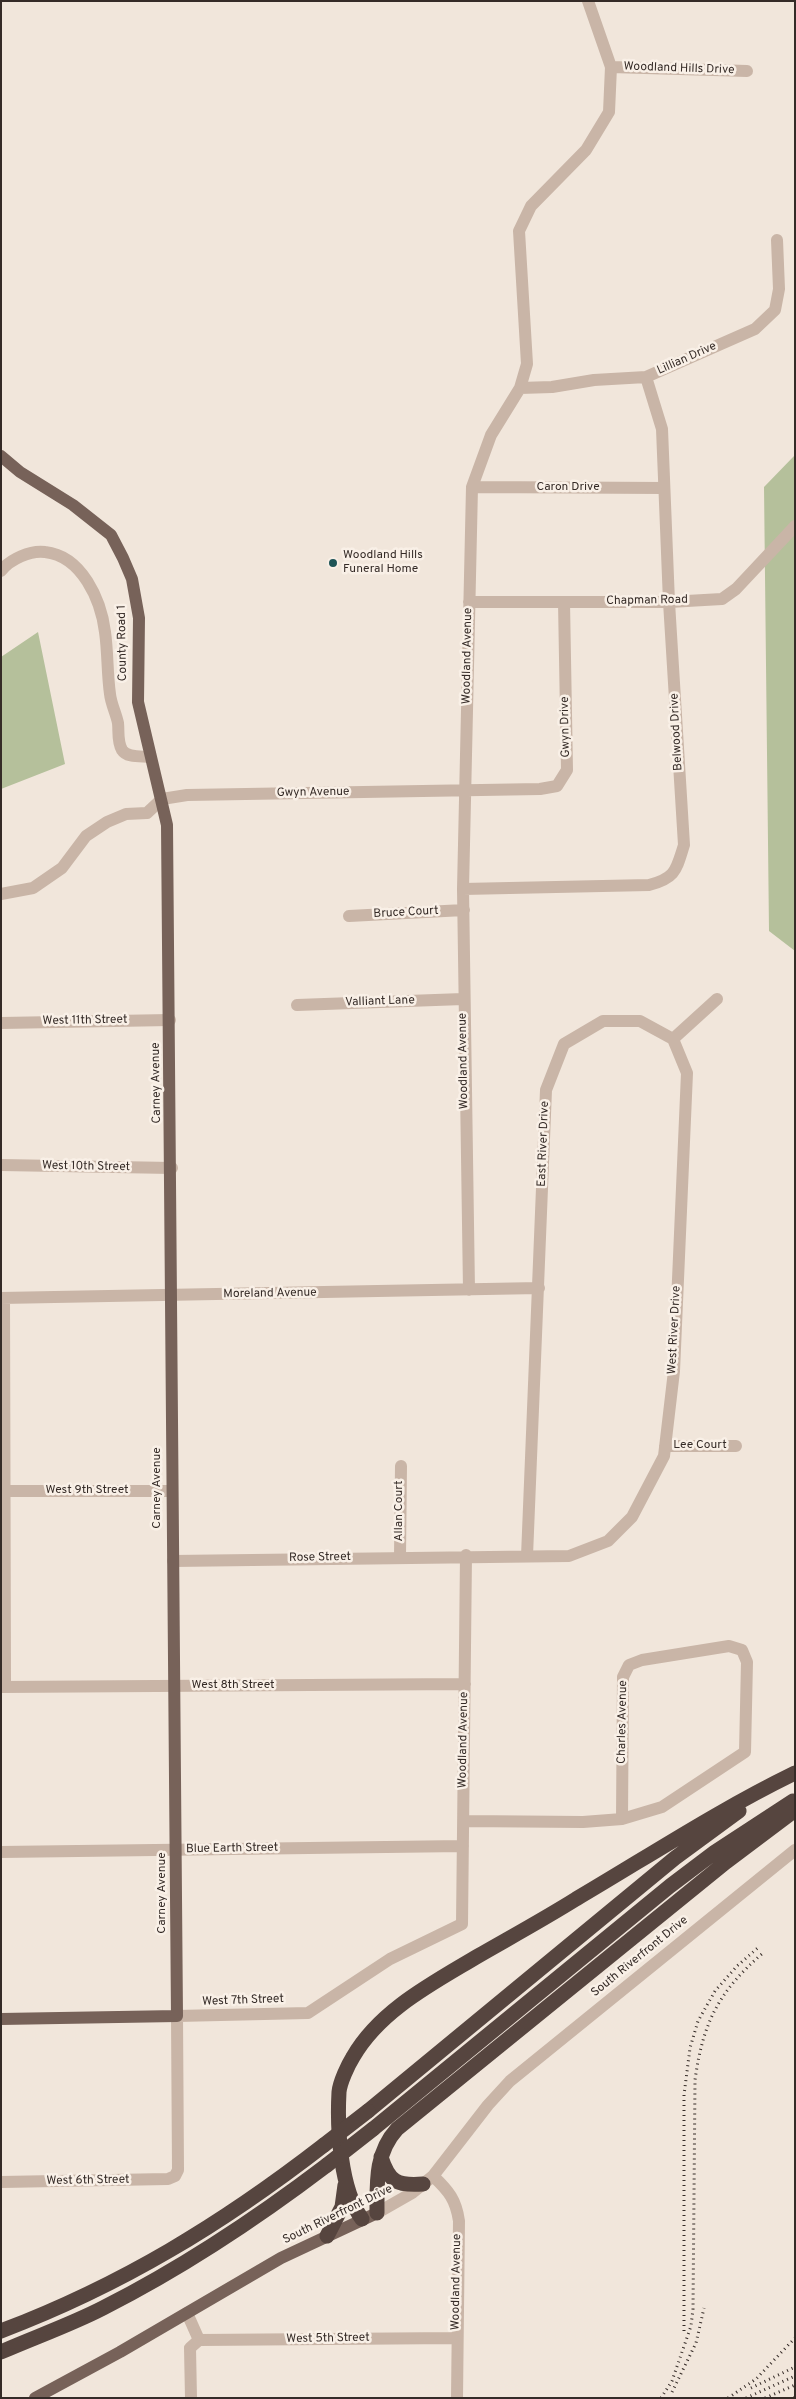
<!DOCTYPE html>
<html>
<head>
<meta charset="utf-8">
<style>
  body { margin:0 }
  #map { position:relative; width:796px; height:2399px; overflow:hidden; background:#f1e6db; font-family:Overpass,sans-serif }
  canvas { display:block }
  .frame { position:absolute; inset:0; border:2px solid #352b27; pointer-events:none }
</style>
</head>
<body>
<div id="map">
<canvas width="796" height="2399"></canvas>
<div class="frame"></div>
</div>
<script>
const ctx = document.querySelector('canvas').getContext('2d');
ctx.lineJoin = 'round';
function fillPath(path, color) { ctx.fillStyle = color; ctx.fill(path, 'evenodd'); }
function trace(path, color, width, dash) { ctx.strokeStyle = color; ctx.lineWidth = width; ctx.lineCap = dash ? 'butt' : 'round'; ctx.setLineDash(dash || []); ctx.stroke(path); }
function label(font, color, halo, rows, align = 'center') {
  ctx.font = font + ' Overpass,sans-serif'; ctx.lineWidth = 5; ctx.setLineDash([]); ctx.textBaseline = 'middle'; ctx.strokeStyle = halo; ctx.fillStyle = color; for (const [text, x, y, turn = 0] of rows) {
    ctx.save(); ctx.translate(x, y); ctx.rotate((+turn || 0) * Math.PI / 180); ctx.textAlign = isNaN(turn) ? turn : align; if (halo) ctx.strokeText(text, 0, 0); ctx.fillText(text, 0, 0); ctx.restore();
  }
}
const green = new Path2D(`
  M795,455v496l-26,-20 -5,-444z
  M38,632l27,132 -64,25v-132z`);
const minor = new Path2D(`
  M611,67l136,4
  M520,388l32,-1 42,-7 52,-3 109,-48 20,-19 4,-21 -2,-49
  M472,487l192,1
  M1,571c9,-12 30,-21 44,-19 37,4 56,48 60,80 3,21 2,41 5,62 1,10 6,19 8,29 1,9 -1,18 4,27 5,8 19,6 28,7
  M469,602h200l53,-3 14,-10 59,-63
  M463,889l186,-4c27,-7 27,-15 35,-40l-15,-243 -7,-173 -16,-52
  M1,894l32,-6 29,-20 24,-32 21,-14 19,-8 21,-1 15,-14 25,-4 353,-6 17,-3 10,-16 -3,-168
  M349,916l115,-6
  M297,1005l166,-6
  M1,1023l169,-3
  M673,1039l44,-40
  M1,1165l171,3
  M469,1290l-6,-401 9,-402 19,-52 29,-47 7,-24 -8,-133 12,-25 55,-56 23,-38 2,-45 -23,-66
  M1,1298l538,-10
  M4,1298l1,389
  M665,1446h71
  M1,1491h171
  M400,1556l1,-90
  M173,1561l396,-5 39,-15 24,-24 32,-61 10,-85 13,-298 -14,-34 -33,-18h-37l-39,23 -18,46 -19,466
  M1,1687l464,-3
  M464,1821l119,1 39,-3 40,-12 83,-55 2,-90 -5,-12 -13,-4 -87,14 -13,5 -6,12 -1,142
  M1,1852l462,-6
  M433,2176c16,15 23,24 26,45l-2,177
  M1,2182l167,-3 7,-3 3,-6 -1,-154 131,-3 82,-54 72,-35 4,-369
  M377,2213l35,-20 21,-17 55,-71 22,-24 285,-231
  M187,2313l12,27 -9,8 1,50
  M199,2340l257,-2`);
const major = new Path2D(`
  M1,456l19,16 53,33 38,30 12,23 9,21 7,39 -1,84 29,123 10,1191 -176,3
  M35,2398l85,-46 161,-94 96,-45`);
const highway = new Path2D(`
  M368,2111l307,-253 64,-47
  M373,2129l297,-243 45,-34 78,-51
  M381,2157c8,25 16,29 42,27
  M377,2213c0,-30 -2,-60 20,-84l329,-267 69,-52
  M362,2219c-22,-30 -25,-90 -23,-127 1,-10 9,-27 14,-35 27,-47 80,-74 125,-101 33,-19 66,-37 98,-57 73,-43 143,-89 219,-126
  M327,2236l15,-29 3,-22
  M1,2331c121,-46 221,-107 323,-186
  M1,2352c34,-15 69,-27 102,-44 79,-40 153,-89 224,-143`);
const rail = new Path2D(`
  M684,2331v-236l6,-47 8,-27 17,-30 22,-25 23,-20
  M751,2388l44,-21
  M672,2392l24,-49 8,-35
  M661,2398l11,-17 19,-55 2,-17 2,-229c8,-58 24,-89 68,-127
  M728,2398l28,-19 39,-41
  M746,2398l49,-22
  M765,2398l30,-13
  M794,2398l1,-1`);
const highwayBridge = new Path2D(`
  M324,2145l44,-34
  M327,2165l46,-36`);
const markers = [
  [333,563,5,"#1e5456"]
];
const streetNames = [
  ["Woodland Hills Drive",679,69,2],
  ["Lillian Drive",687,359,-24],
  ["Caron Drive",568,488],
  ["Chapman Road",647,601,-1],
  ["County Road 1",123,643,-91],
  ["Woodland Avenue",468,656,-89],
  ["Gwyn Drive",566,727,-91],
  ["Belwood Drive",677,732,-93],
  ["Gwyn Avenue",313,793,-1],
  ["Bruce Court",406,913,-3],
  ["Valliant Lane",380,1002,-2],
  ["West 11th Street",85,1021,-1],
  ["Woodland Avenue",464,1061,-91],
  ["Carney Avenue",157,1083,-91],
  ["East River Drive",544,1144,-88],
  ["West 10th Street",86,1167,1],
  ["Moreland Avenue",270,1294,-1],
  ["West River Drive",675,1330,-87],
  ["Lee Court",700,1446],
  ["Carney Avenue",158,1488,-90],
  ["West 9th Street",87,1491],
  ["Allan Court",400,1511,-90],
  ["Rose Street",320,1558,-1],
  ["West 8th Street",233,1686],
  ["Charles Avenue",623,1722,-89],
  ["Woodland Avenue",464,1740,-89],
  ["Blue Earth Street",232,1849,-1],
  ["Carney Avenue",163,1893,-90],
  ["South Riverfront Drive",640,1957,-39],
  ["West 7th Street",243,2001,-2],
  ["West 6th Street",88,2181,-1],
  ["South Riverfront Drive",338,2215,-26],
  ["Woodland Avenue",457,2282,-89],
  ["West 5th Street",328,2339,-1]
];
const poiNames = [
  ["Woodland Hills",343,556],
  ["Funeral Home",343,570]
];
fillPath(green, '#b5c09b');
trace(minor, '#c9b5a7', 12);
trace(major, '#776259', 12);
trace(highway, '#56453f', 15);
trace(rail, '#352b27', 3, [1, 4]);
trace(highwayBridge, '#56453f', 15);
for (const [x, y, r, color] of markers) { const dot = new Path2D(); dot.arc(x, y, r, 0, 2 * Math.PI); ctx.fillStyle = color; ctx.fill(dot); trace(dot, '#f9f0e7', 2); }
label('12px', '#352b27', '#f9f0e7', streetNames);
label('12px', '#352b27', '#f9f0e7', poiNames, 'left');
</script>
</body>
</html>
